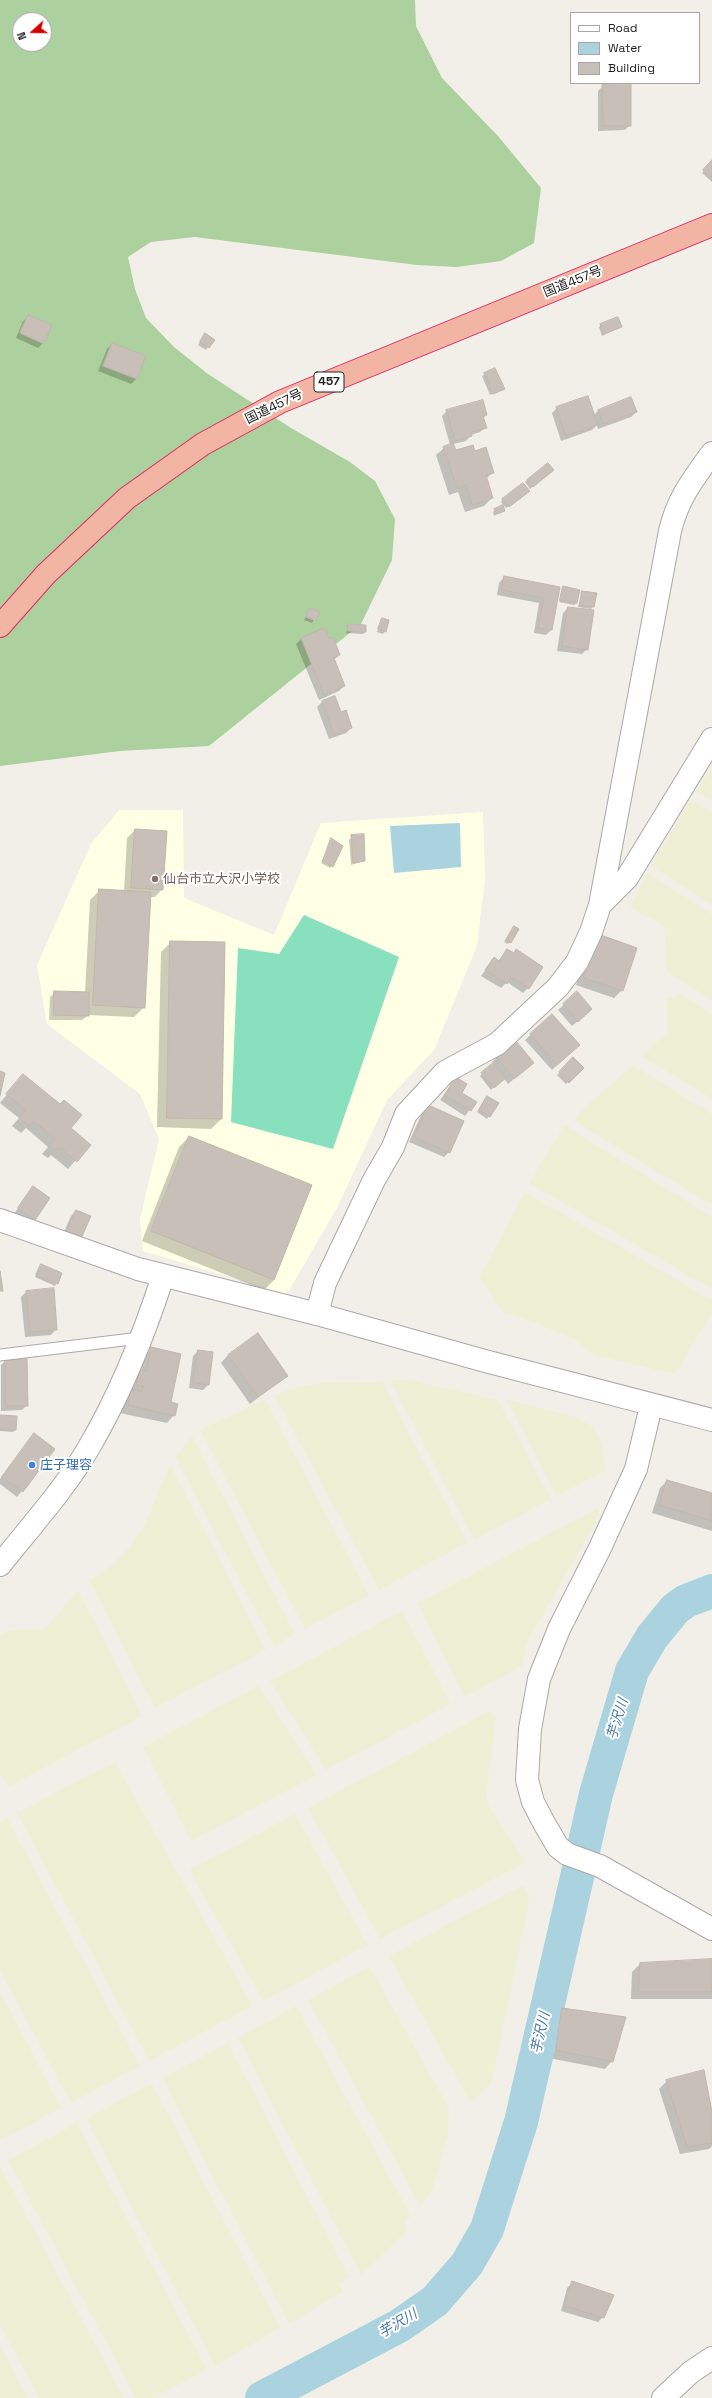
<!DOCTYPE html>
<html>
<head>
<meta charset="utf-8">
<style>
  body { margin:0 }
  #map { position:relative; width:712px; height:2398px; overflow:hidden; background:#f2efe9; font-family:"Space Grotesk",sans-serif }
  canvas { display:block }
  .legend { position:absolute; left:570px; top:12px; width:130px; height:72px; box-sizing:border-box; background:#fff; border:1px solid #a7a7a7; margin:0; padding:5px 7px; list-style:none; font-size:12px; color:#222 }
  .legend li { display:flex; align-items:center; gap:8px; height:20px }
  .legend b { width:20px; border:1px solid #a7a7a7 }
  .north { position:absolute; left:12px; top:12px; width:40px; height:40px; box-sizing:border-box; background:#fff; border:1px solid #a7a7a7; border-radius:50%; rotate:249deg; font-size:11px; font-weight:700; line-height:16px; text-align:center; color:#222 }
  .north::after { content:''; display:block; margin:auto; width:14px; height:18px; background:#d40000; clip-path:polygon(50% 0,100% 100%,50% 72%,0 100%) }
</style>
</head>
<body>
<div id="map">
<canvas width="712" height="2398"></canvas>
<ul class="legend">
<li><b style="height:5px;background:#fff"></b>Road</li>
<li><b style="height:11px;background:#aad3df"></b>Water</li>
<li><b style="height:11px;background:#c7bfb8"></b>Building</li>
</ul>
<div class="north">N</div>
</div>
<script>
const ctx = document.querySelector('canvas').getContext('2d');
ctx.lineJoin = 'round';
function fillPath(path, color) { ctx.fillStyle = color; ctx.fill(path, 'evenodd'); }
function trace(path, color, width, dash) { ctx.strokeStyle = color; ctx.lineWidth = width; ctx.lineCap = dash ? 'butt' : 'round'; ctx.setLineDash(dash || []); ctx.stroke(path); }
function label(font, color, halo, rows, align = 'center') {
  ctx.font = font + ' "Space Grotesk","Noto Sans JP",sans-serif'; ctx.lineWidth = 4; ctx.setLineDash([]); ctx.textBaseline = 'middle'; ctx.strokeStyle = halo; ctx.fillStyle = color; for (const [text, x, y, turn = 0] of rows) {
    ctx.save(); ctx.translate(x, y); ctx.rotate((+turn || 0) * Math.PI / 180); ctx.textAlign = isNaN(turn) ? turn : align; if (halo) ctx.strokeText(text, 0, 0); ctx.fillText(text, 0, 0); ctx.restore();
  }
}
const education = new Path2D(`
  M119,810h64l1,88 90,37 47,-112 162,-11 2,67 -8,67 -43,104 -47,50 -50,108 -50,86 -144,-43 -3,-32 19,-80 -19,-45 -93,-70 -10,-59 54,-121z`);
const farmland = new Path2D(`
  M712,766v34l-15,-9z
  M691,800l21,13v92l-61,-39z
  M647,873l65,41v86l-45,-28 -2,-46 -35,-18z
  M680,994l32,20v85l-70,-43 25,-23v-34z
  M633,1065l79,49v91l-138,-84 8,-11z
  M564,1125l148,92v72l-183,-106z
  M525,1192l187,108v13l-37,61 -81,-19 -20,-16 -38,-16 -32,-10 -25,-35z
  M390,1380h20l88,20 53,99 -77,41z
  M382,1382l85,161 -88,47 -105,-195 24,-8 27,-4z
  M265,1399l104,196 -64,34 -105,-199z
  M506,1399l70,18 17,10 9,18 4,25 -49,26z
  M192,1436l103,198 -21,12 -99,-189z
  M170,1464l96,186 -111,58 -66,-128 22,-14 17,-17 18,-27z
  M597,1509l3,6 -73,128 -5,23 -57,31 -48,-94z
  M78,1590l64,126 -134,71 -8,-14v-138l8,-4 16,-2h21z
  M402,1611l49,93 -125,66 -56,-89z
  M259,1686l58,89 -126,66 -48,-94z
  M490,1711l6,6 -10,81 5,11 35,53 -146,77 -72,-131z
  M115,1762l138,244 -104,55 -132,-248z
  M295,1814l73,131 -105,56 -74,-131z
  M7,1818l133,248 -69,37 -71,-132v-149z
  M523,1885l7,14 -39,186 -21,17 -81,-146z
  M370,1967l79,141 -1,28 -17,58 -11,12 -112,-206z
  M0,1991l61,117 -61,32z
  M296,2006l115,210 -6,5 3,9 -47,45 -123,-237z
  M228,2043l121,234 -10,7 4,8 -54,32 -127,-246z
  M152,2083l128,245 -65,38 -129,-247z
  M77,2123l130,247 -54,28h-17l-128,-238z
  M0,2166l124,232h-85l-39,-73z
  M0,2346l28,52h-28z`);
const forest = new Path2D(`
  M0,0h415l1,26 26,52 56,58 43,52 -7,55 -33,18 -44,6 -40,-2 -222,-28 -44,5 -23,15 7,32 11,29 28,29 34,27 83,54 59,34 25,19 20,38 -3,41 -31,64 -152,122 -89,5 -120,15zM20,20h24v24h-24z`);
const pitch = new Path2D(`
  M304,915l95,42 -66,192 -102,-27 7,-174 41,6z`);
const water = new Path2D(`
  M460,823l1,44 -67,6 -4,-47z`);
const shadow = new Path2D(`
  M603,86l27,39 -5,5 -27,1v-40z
  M712,161v21l-10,-9z
  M29,316l14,27 -5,5 -22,-10 7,-17z
  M601,325l20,2 -19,9 -3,-9z
  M203,337l5,10 -2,3 -8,-5z
  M112,344l33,13 -9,22 -5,5 -33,-13 9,-22z
  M495,369l8,19 -13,7 -8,-19z
  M557,408l36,8 5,-5 38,1 -5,5 -33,12 -1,-4 -5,5 -31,11 -9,-28z
  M447,411l39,4 -3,3 3,9 -6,5 -9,3 -5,6 -13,3 2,8h20l18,20 -7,7 6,19 -8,8 -19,6 -7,-20 -9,3 -13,-40 8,-7 6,-3 -8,-29z
  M551,472l-21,17 -5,-7 2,-2z
  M526,494l-20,14 -5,-6 2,-3z
  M495,510h9l-10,6 -1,-4z
  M504,577l54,10 -7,43 -5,5 -12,-2 5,-30 -42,-8 2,-12z
  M563,587l14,16 -3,2 -15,-3z
  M582,592l11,15 -2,2 -13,-2z
  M568,608l19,41 -5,5 -25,-3 6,-38z
  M310,609l8,3 -6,11 -8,-3z
  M382,619l3,12 -2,3 -6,-2z
  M349,625l16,7 -2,2 -17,-1z
  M324,629l4,11 11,15 -5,5 10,26 -5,5 -20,9 -23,-56 5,-5z
  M335,697l6,16 10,15 -5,5 -17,6 -12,-32 5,-5z
  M135,830l27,59 -7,8h-5l-6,110 -10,10 -46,-2 -6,5h-33l1,-23 5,-5 30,1 5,-93 10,-10 24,2 3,-54z
  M364,835v26l-13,4 -2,-26z
  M331,840l1,26 -2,2 -9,-5z
  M514,927l-4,15 -2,2 -4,-2z
  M171,942l50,177 -10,10 -54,-2 4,-175z
  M591,943l31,47 -8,8 -38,-13z
  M507,950l6,4 3,-3 12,37 -5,5 -16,-11 -6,6 -20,-12 13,-17 4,2z
  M577,993l9,21 -14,12 -14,-16z
  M552,1015l22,35 -22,20 -27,-30z
  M497,1057l36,6 -25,21 -4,-6 -13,12 -11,-14 13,-12 -1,-2z
  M573,1059l9,9 -16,16 -9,-9z
  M23,1075l46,53 20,17 -21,24 -17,-14 -3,3 -6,-4 6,-7 -22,-19 -5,5 -9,-7 7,-8 -19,-15z
  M456,1078l5,15 14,9 -10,14 -25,-16z
  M485,1099l4,17 -2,3 -10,-7z
  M428,1106l21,46 -5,5 -35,-15 14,-31z
  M189,1137l85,143 -10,10 -122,-49 37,-94z
  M28,1193l6,26 -5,5 -15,-10z
  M76,1211l13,6 -28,22 10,-23z
  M41,1265l20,8 -6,13 -20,-9z
  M26,1292l30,37 -5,6 -26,2 -4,-40z
  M151,1349l23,66 -7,8 -47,-10 12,-35 9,-7 3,-15z
  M198,1351l10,34 -5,5 -14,-2 4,-32z
  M228,1355l59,20 -37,29 -29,-41z
  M6,1360l21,45 -5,5 -21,1v-46z
  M0,1416l15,14 -2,2 -13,-1z
  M34,1435l20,14 -37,48 -17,-13v-5z
  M667,1481l45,13v37l-60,-18 8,-25z
  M712,1960v39h-81l1,-27 8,-8z
  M562,2009l50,52 -7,8 -56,-11 5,-41z
  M667,2081l45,36v29l-3,3 -29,5 -21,-65z
  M572,2283l31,34 -5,5 -37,-11 6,-23z`);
const river = new Path2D(`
  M262,2398l137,-72 36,-25 32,-37 20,-35 34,-107 75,-328 36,-123 20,-34 23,-28 11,-8 26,-10`);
const building = new Path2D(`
  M631,84v42h-28l-1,-41z
  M712,160v18l-9,-8z
  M28,315l24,10 -8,19 -24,-11z
  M618,317l4,10 -18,7 -4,-10z
  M205,333l10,7 -6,8 -9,-6z
  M112,343l34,13 -9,23 -34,-13z
  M495,368l10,21 -12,5 -9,-21z
  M588,396l10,29 -32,11 -10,-29z
  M631,397l6,15 -34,12 -5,-14z
  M483,400l4,15 -4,1 4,12 -16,4 1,4 -17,5 -9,-31z
  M453,443l3,7 17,-5 2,6 11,-4 8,26 -8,2 7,23 -21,7 -6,-20 -9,3 -14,-41z
  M548,463l6,7 -21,17 -6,-7z
  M523,483l7,8 -21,16 -7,-8z
  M503,505l2,6 -8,3 -3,-5z
  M504,576l56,11 -8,43 -14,-2 6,-30 -42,-8z
  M563,586l17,4 -3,13 -17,-3z
  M582,591l15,2 -3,14 -14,-2z
  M568,607l26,3 -6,40 -26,-4z
  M310,608l10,4 -4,9 -10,-4z
  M382,618l7,2 -3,12 -8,-3z
  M348,624l18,1v7l-18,-1z
  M325,628l4,11 4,-2 7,18 -6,3 11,28 -21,9 -23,-57z
  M335,696l6,16 5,-2 6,18 -18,7 -12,-34z
  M135,829l32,2 -4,59 -32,-2z
  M364,834l1,27 -12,2 -2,-28z
  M331,838l12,8 -10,21 -10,-6z
  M99,889l52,3 -6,116 -52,-3z
  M514,926l5,3 -8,14 -5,-3z
  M598,934l39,14 -14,43 -39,-13z
  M170,941l55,1 -3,177 -55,-1z
  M507,949l7,4 2,-4 27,18 -14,22 -18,-12 -4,7 -22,-14 9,-13 5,4z
  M54,991l35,1v24l-35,-1z
  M577,991l15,18 -14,13 -15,-18z
  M552,1014l28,31 -23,20 -27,-31z
  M516,1041l18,22 -20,16 -18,-22z
  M573,1057l11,11 -15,15 -10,-11z
  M493,1063l13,15 -12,10 -13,-15z
  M0,1071l5,2 -5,23z
  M23,1074l37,30 4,-4 18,15 -11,13 20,17 -14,17 -18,-15 -3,4 -7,-5 6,-7 -21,-18 -5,5 -10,-8 7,-8 -20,-16z
  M456,1077l11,7 -5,9 15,9 -6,9 -26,-16z
  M487,1096l12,7 -9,14 -11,-7z
  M428,1105l36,16 -14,32 -36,-16z
  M189,1136l123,49 -38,95 -123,-49z
  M33,1186l17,12 -15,22 -17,-12z
  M76,1210l15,6 -11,25 -15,-7z
  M41,1264l21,9 -4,11 -22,-9z
  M0,1271l3,20h-3z
  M54,1288l3,42 -27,2 -4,-41z
  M258,1333l30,43 -30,21 -30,-42z
  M151,1347l30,7 -10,48 7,2 -3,12 -47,-11 3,-16 11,3 1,-6 -7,-1 4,-15 6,1z
  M198,1350l15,2 -4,33 -16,-2z
  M5,1359h22l1,47h-22z
  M0,1415l17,1 -1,14 -16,-1z
  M34,1433l21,16 -32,43 -21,-15z
  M667,1480l45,13v28l-53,-16z
  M712,1959v33h-74l2,-29z
  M562,2008l64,9 -13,45 -57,-12z
  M704,2070l8,42v31l-25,4 -21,-67z
  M572,2281l42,14 -10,23 -39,-12z`);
const service = new Path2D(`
  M0,1355l140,-17`);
const minor = new Path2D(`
  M600,905l27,-27 85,-139
  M317,1314l8,-31 49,-103 19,-33 13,-33 39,-42 52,-28 61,-57 19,-25 14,-30 9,-27 70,-374c8,-33 22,-50 42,-78
  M651,1406l-15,63 -36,79 -41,81 -20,50 -9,50 -3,51 6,22 11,21 14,24 9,7 33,12 112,63
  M663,2398l28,-26 21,-14`);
const tertiary = new Path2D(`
  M0,1220l138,49 179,45 168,47 227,59
  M0,1565c30,-38 64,-75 88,-116 32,-54 56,-114 75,-173`);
const trunk = new Path2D(`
  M0,626l46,-52 81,-76 76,-54 77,-42 432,-177`);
const markers = [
  [155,879,4,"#8d6e63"],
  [32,1465,4,"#3f7fe0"]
];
const shields = [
  [329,382,30]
];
const shieldNames = [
  ["457",329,382]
];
const streetNames = [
  ["国道457号",573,282,-22],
  ["国道457号",274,407,-26]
];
const educationNames = [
  ["仙台市立大沢小学校",163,879]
];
const shopNames = [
  ["庄子理容",40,1465]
];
const waterNames = [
  ["芋沢川",618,1719,-73],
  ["芋沢川",541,2033,-77],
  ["芋沢川",398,2324,-31]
];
fillPath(education, '#ffffe5');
fillPath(farmland, '#eef0d5');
fillPath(forest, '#add19e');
fillPath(pitch, '#88e0be');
fillPath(water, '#aad3df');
fillPath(shadow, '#0003');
trace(river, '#aad3df', 34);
fillPath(building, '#c7bfb8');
trace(building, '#c4b6ab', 1);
trace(service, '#a9a9a9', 13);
trace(minor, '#a9a9a9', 24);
trace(tertiary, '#a9a9a9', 24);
trace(trunk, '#dc2a67', 24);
trace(service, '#fff', 11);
trace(minor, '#fff', 22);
trace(tertiary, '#fff', 22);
trace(trunk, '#f2b4a3', 22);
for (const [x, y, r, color] of markers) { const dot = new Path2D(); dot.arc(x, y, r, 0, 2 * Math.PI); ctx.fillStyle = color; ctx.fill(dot); trace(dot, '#fff', 1.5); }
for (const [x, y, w] of shields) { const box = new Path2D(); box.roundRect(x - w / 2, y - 10, w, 20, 3); ctx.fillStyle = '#fff'; ctx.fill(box); trace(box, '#222', 1); }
label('bold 12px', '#222', null, shieldNames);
label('13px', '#222', '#fff', streetNames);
label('13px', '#785e54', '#fff', educationNames, 'left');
label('13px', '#366cbe', '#fff', shopNames, 'left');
label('italic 14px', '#4a7aab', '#fff', waterNames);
</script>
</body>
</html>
